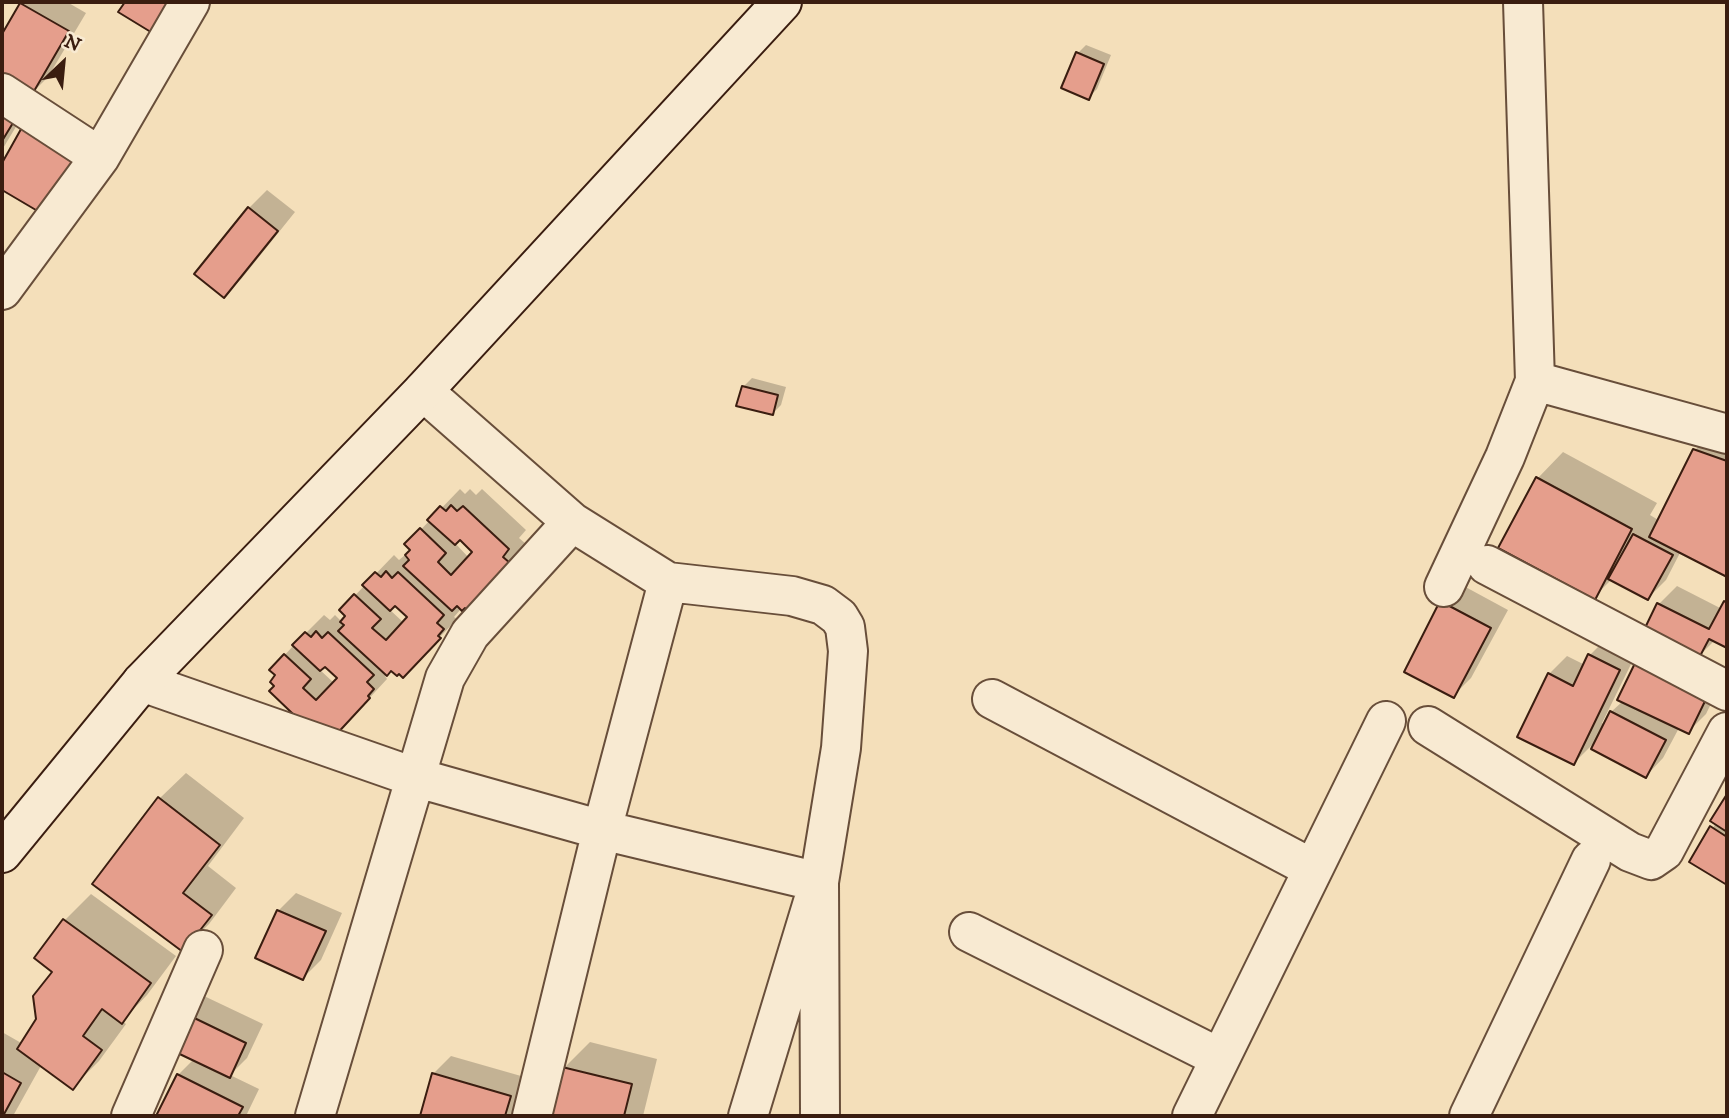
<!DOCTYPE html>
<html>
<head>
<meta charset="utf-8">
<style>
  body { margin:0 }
  #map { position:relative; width:1729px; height:1118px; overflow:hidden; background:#f4dfba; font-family:"IM FELL DW Pica",serif }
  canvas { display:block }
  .frame { position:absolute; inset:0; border:4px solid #3a1d10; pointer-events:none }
  .north { position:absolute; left:28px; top:28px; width:70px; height:70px; -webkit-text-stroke:5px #f8ead2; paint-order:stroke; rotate:26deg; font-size:19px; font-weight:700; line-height:28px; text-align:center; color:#3a1d10 }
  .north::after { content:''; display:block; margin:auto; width:24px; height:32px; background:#3a1d10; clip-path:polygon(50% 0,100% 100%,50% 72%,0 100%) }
</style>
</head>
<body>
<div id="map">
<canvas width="1729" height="1118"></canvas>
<div class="frame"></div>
<div class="north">N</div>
</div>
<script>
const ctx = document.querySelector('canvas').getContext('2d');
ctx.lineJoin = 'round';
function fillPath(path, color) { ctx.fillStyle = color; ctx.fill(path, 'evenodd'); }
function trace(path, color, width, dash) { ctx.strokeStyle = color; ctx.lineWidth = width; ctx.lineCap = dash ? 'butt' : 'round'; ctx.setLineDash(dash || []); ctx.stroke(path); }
const shadow = new Path2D(`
  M24,2h43l19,11 -38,64 -16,16 3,2 -33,55v-112z
  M1086,45l25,10 -14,34 -9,9 -10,-45z
  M267,190l28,22 -53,66 -18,18 -28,-23 53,-65z
  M752,378l34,9 -5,18 -9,9 -29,-27z
  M1721,424l6,2v149l-46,-24 -15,29 -18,18 -36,-19 -18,18 -57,-118 26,-27 94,51 -7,12 10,6 35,-71z
  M460,489l5,5 5,-5 6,6 6,-6 44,41 -7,8 7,6 -4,9 -62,57 -6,7 3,2 -36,38 -29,12 -7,7 2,3 -36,39 -74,-33v-10l-6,-5 23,-25 30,-30 6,5 5,-5 6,6 6,-6 -6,-5 53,-55 5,5 6,-5 1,1 6,-6 -5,-6zM460,538l15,14 -6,6 -14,-15zM395,604l15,13 -6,6 -15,-14zM325,664l14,14 -5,5 -15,-14z
  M1460,584l48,26 -37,68 -18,18 -47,-25z
  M1677,586l45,23 5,-9v46l-12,-6 -16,16 -40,-52z
  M1608,637l29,15 -35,71 3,2 6,-13 12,-11 102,-26 -19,39 -18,18 -9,-4 -16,30 -17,18 -49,-36 -23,23 -25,-89 18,-18 18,9 5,-10z
  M186,773l58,45 -36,48 28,22 -27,36 -26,26 -23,-152z
  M1727,797v86l-36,-21 25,-39 -3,-2z
  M296,893l46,20 -21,47 -18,18 -25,-67z
  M91,894l85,62 -29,39 -25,26 4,3 -27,37 -26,26 -31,-23 -29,52h-11v-84l21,12 15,-24 16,-49 -17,-13 28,-38z
  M204,996l59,28 -16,34 -17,17 29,14 -13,27h-88l20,-41 16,-16 -24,-11z
  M590,1042l67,17 -14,57h-91l12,-48z
  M451,1056l77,22 -11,38h-95l11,-42z`);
const building = new Path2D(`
  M125,2h56l-22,35 -41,-25z
  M20,3l49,28 -39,67 -28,-18v-46z
  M1076,52l28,12 -15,36 -28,-12z
  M2,103l17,10 -17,28z
  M25,122l55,31 -39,60 -39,-23v-27z
  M248,207l30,24 -54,67 -30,-24z
  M742,386l36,9 -5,20 -37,-9z
  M1693,449l34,12v116l-78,-40z
  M1536,477l96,52 -37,71 -97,-52z
  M451,505l6,6 6,-5 46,43 -6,8 7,6 -42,49 -3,-4 -3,3 -5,-5 -5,5 -49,-45 6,-6 -4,-5 5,-5 -6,-6 16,-16 26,25 -8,9 13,13 21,-23 -12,-12 -5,5 -28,-25 13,-14 6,5z
  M1633,534l40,21 -25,45 -40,-21z
  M386,571l6,7 6,-6 46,43 -7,8 7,6 -6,7 3,2 -38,40 -4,-4 -2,2 -6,-5 -4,5 -49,-45 6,-6 -4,-3 5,-6 -6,-6 15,-16 27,25 -9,9 14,12 21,-23 -12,-11 -5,5 -28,-26 13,-13 6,5z
  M1440,601l51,27 -37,70 -50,-26z
  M1724,601l3,2v45l-18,-9 -10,19 -55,-28 13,-27 52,26z
  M316,631l6,7 6,-6 46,43 -7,7 7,7 -6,7 2,2 -37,40 -16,-1 -48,-46 5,-5 -4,-4 5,-7 -6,-5 15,-16 27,25 -8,9 13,12 21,-22 -12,-11 -5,4 -28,-26 13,-13 6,5z
  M1588,654l32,16 -46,95 -57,-28 31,-64 25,13z
  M1637,659l72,34 -20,41 -72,-34z
  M1610,711l56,29 -20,38 -55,-29z
  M1727,794v38l-17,-11z
  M158,797l62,48 -37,48 29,22 -29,37 -91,-68z
  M1710,826l17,11v48l-38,-23z
  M277,910l49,21 -23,49 -48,-22z
  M63,919l88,64 -29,41 -20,-15 -19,27 19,14 -29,40 -56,-41 19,-30 -3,-23 19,-24 -18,-14z
  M184,1013l62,30 -16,35 -63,-30z
  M562,1067l70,17 -8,32h-74z
  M2,1072l19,11 -18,33h-1z
  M432,1073l79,23 -6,20h-85z
  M177,1074l66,33 -5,9h-82z`);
const minor = new Path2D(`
  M2,93l98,64
  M2,290l98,-133 90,-155
  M1535,381l192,53
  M423,391l149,131 96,60
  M1487,565l240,126
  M1444,587l61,-130 30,-76 -12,-379
  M142,682l272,95 188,53 217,52 -71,234
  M992,699l321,170
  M1428,726l202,126 21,8 13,-9 63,-119
  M969,932l251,126
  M131,1116l72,-166
  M315,1116l130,-438 25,-44 102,-112
  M532,1116l70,-286 66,-248 124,14 31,9 16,12 6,10 3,24 -7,97 -22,134 1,234
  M1192,1116l194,-395
  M1469,1116l122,-256`);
const secondary = new Path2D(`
  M2,853l140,-171 281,-291 359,-389`);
fillPath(shadow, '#0003');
fillPath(building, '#e59e8c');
trace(building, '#3a1d10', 2);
trace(minor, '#684e3a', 42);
trace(secondary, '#3a1d10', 42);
trace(minor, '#f8ead2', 38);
trace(secondary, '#f8ead2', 38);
</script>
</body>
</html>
